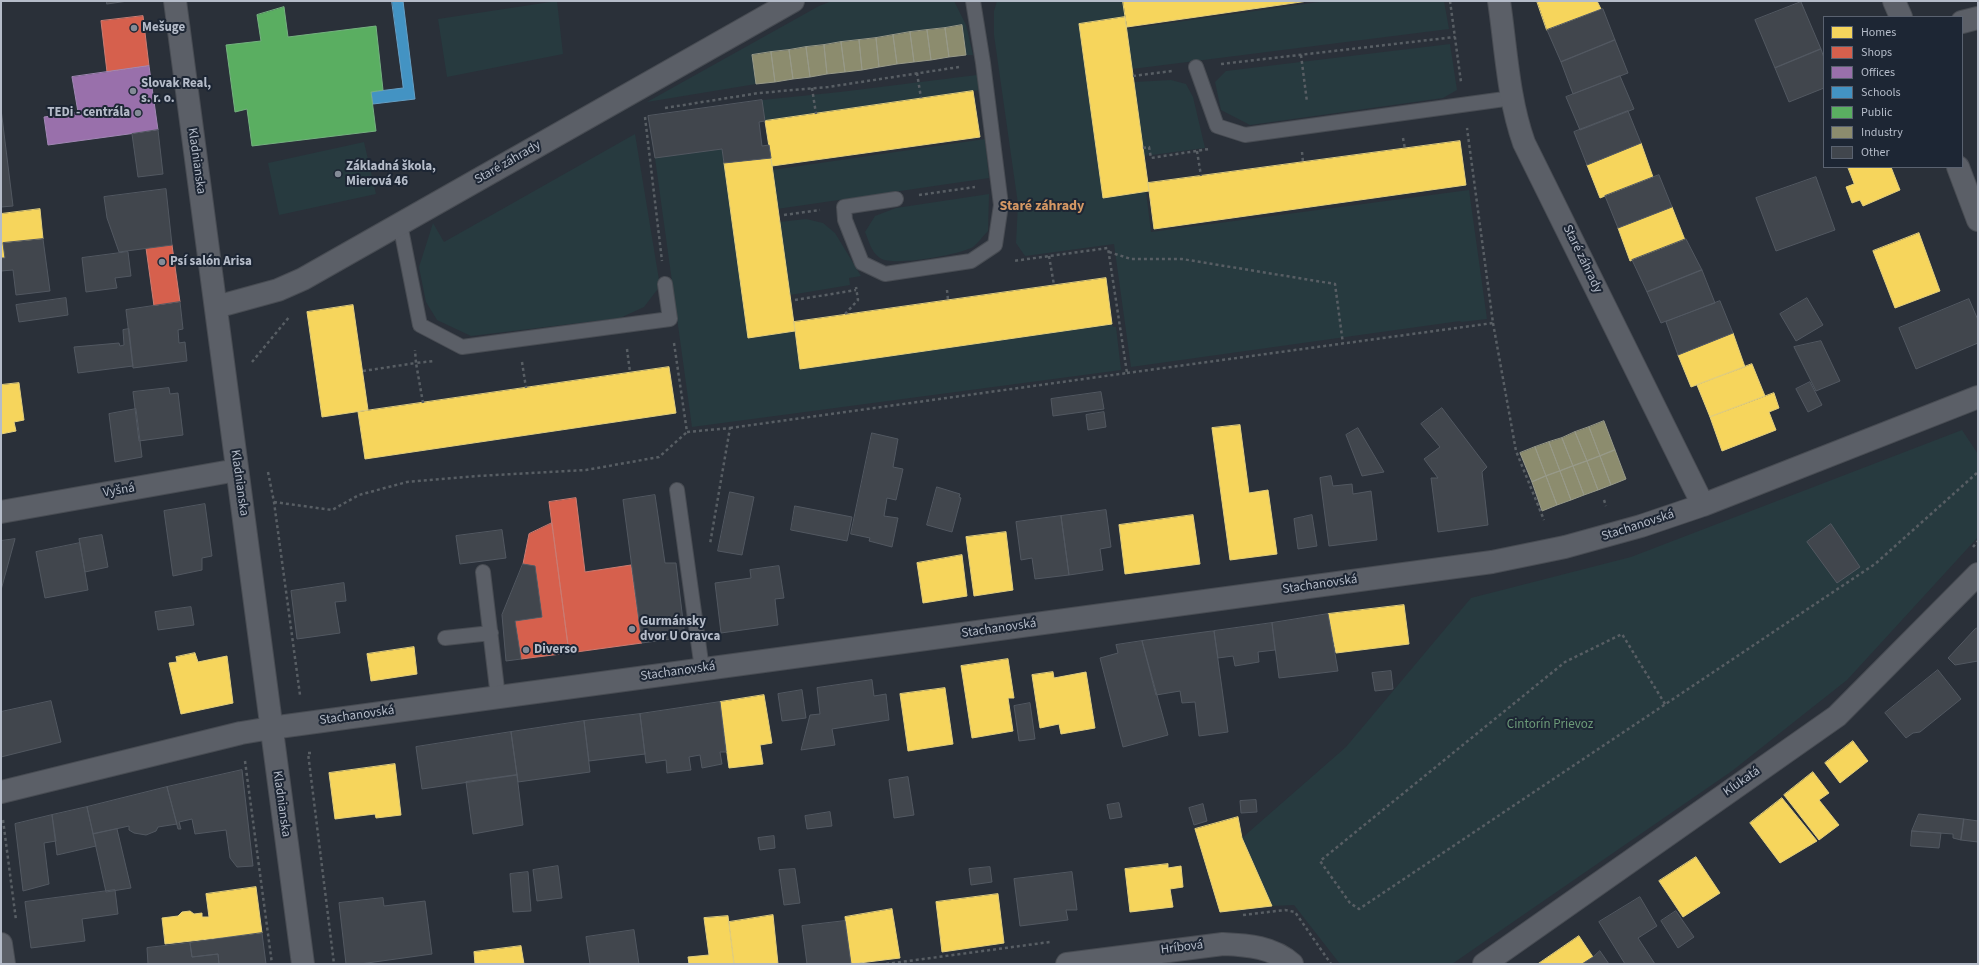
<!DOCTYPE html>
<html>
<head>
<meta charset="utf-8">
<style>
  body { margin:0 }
  #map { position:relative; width:1979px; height:965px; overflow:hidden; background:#2a3039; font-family:"Source Sans 3",sans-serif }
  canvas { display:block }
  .frame { position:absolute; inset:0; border:2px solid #b5bcc9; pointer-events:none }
  .legend { position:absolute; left:1823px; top:16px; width:140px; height:152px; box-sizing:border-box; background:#1d2634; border:1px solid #5a6270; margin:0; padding:5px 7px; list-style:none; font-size:12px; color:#b5bcc9 }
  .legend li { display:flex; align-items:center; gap:8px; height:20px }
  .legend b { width:20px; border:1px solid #5a6270 }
</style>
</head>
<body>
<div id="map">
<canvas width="1979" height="965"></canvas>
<div class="frame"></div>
<ul class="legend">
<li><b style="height:11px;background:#f6d55c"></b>Homes</li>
<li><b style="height:11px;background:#d6604d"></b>Shops</li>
<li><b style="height:11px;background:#9970ab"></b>Offices</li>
<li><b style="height:11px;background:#4393c3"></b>Schools</li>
<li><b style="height:11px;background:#5aae61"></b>Public</li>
<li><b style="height:11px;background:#8c8c6e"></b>Industry</li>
<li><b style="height:11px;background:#41464d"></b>Other</li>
</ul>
</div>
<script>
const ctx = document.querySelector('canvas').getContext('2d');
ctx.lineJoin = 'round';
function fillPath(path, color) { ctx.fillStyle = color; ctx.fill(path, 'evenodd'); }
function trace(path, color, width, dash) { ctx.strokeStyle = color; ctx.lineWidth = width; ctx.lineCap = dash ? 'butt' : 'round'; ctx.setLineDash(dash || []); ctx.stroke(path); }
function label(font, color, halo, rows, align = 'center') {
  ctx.font = font + ' "Source Sans 3",sans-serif'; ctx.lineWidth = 4; ctx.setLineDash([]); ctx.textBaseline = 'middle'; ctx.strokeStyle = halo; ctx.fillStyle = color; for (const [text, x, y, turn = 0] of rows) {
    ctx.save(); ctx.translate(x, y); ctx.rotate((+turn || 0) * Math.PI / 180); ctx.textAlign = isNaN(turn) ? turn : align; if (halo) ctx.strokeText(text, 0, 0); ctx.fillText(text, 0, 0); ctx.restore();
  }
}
const green = new Path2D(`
  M557,1l6,53 -116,23 -9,-58z
  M832,1h122l12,24 7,30h-7l-5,-30 -209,30 4,29 -109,18 172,-96z
  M997,1h126l2,16 -46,7 24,174 43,-6 5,40 318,-42 18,129 -26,3 -1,-1 -329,46 -17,-123 -89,12 -9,-13 2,-39 -24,-169v-24z
  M1326,1h118l5,28 -317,40 -5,-40z
  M1450,44l7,46 -14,8 -193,27 -29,-15 -6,-28 11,-11z
  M977,75l3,15 -215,31 -3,-21 78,-8z
  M1171,80l15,4 7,13 12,51 -61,8 -10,-74z
  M635,134l25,152 -16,21 -24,11 -149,18 -34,-16 -11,-18 -7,-35 14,-44 11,19z
  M985,139l4,39 -212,31 -5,-39z
  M364,142l12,52 -97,21 -11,-52z
  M722,149l26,188 47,-6 5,37 312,-44 1,3h3l5,43 -429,57 -37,-269z
  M989,194l-1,37c-5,5 -10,12 -15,16 -14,8 -81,20 -93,11 -9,-6 -11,-17 -15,-26l10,-16 21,-8z
  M806,219l17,4 12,10 26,43 -12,2 1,7 -60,10 -11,-73z
  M1962,430l16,24v83l-131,143 -115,91 -280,193h-112l-46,-59 -22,1 -30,-68 104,-91 125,-149 160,-41z`);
const homes = new Path2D(`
  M1123,1h185l-181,26z
  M1537,1h60l4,8 -54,21z
  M1125,17l24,174 -46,7 -24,-174z
  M973,91l7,46 -208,29 -7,-45z
  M1460,141l6,44 -312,44 -6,-46z
  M1641,143l12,34 -53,21 -13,-33z
  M771,158l24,173 -47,7 -24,-175z
  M1848,167h43l9,23 -37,16 -3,-6 -8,3 -6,-16 8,-3z
  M1672,207l13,33 -55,21 -12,-33z
  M40,209l3,30 -40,4 2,15h-4v-44z
  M1919,233l21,58 -45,17 -22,-57z
  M1106,278l6,46 -312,45 -6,-47z
  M353,305l15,105 -46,7 -15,-105z
  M1733,333l12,34 -54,20 -13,-32z
  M1752,364l13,32 -55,21 -13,-32z
  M669,367l7,46 -311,46 -7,-47z
  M19,383l5,37 -10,2 2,9 -15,3v-49z
  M1774,393l5,15 -10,4 7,18 -54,21 -12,-34z
  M1240,425l9,68 19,-3 9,64 -47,6 -18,-132z
  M1193,515l7,49 -75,10 -6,-49z
  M1006,532l7,58 -39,6 -8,-59z
  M962,555l5,41 -44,7 -6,-40z
  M1404,605l5,39 -73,9 -8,-39z
  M414,647l3,27 -46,7 -4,-27z
  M195,653l3,9 29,-6 6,47 -52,11 -12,-51 8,-1 -1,-5z
  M1008,659l6,39h-6l5,33 -41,7 -11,-72z
  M1053,672l1,6 32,-6 9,56 -34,6 -2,-10 -19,4 -8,-53z
  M945,688l8,56 -45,7 -8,-57z
  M764,695l8,48 -12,2 3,19 -34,4 -9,-66z
  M1853,741l15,20 -28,22 -15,-20z
  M395,764l6,51 -25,3 -1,-4 -40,5 -6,-46z
  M1813,772l16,21 -10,7 20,25 -20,15 -35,-45z
  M1782,798l35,43 -37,22 -30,-40z
  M1238,817l4,21 30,68 -52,6 -25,-83z
  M1696,857l24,36 -37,24 -24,-36z
  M1168,864v4l13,-2 2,21 -13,2 3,18 -43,5 -5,-43z
  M256,887l6,46 -97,11 -3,-26 16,-2 4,-4 8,-1 4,3 8,-1v4h7l-3,-23z
  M998,894l6,49 -62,9 -6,-50z
  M892,909l8,49 -49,6 -6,-47z
  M773,915l5,49h-44l-5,-42z
  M728,916l6,48h-45l-1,-7 21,-2 -5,-37z
  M1579,936l14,21 -11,7h-44z
  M521,946l3,18h-49l-1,-12z`);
const shops = new Path2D(`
  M143,16l6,50 -42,6 -6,-51z
  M172,245l8,57 -26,4 -8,-58z
  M576,498l9,74 46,-7 11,78 -73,10 -20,-151z
  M552,523l17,130 -48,6 -6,-38 27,-4 -7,-51 -12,-2 6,-30z`);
const offices = new Path2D(`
  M149,66l9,64 -110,15 -4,-28 34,-5 -6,-35z`);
const schools = new Path2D(`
  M392,1h11l12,98 -42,5 -2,-12 32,-4z`);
const public = new Path2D(`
  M284,7l4,30 88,-11 7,64 -12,2 5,39 -124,15 -5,-37 -12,3 -9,-67 35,-4 -4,-26z`);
const industry = new Path2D(`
  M962,25l4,30 -17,2 -4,-29z
  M945,28l4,29 -18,3 -4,-30z
  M927,30l4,30 -17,2 -4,-30z
  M910,32l4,30 -17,2 -4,-29z
  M893,35l4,29 -18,3 -3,-29z
  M876,38l3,29 -17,3 -3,-30z
  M859,40l3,30 -17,2 -4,-30z
  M841,42l4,30 -18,2 -3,-29z
  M824,45l3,29 -17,3 -4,-30z
  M806,47l4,30 -17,2 -4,-29z
  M789,50l4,29 -18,3 -4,-30z
  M771,52l4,30 -19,2 -4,-29z
  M1604,421l11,29 -15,6 -11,-29z
  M1589,427l11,29 -13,5 -12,-29z
  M1575,432l12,29 -14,5 -11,-28z
  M1562,438l11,28 -13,5 -11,-29z
  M1549,442l11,29 -14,5 -11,-29z
  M1535,447l11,29 -14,6 -12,-29z
  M1615,450l11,29 -15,6 -11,-29z
  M1600,456l11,29 -13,5 -11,-29z
  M1587,461l11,29 -14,5 -11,-29z
  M1573,466l11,29 -13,5 -11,-29z
  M1560,471l11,29 -14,5 -11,-29z
  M1546,476l11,29 -15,6 -10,-29z`);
const building = new Path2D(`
  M107,1h21l-21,3z
  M1801,2l20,47 -46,19 -20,-48z
  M1603,9l12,31 -54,22 -14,-32z
  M1615,40l13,33 -55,21 -12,-32z
  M1821,49l3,9v30l-35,14 -14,-34z
  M1620,76l14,33 -54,21 -14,-33z
  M762,100l3,21 -6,1 3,24 7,-1 2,13 -47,5 -2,-14 -67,9 -7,-42z
  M1,109l12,97 -12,1z
  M1628,111l13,32 -54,22 -13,-33z
  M158,130l5,44 -25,3 -6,-43z
  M1659,175l13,32 -54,21 -13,-32z
  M1816,177l19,53 -59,21 -20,-53z
  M166,189l6,56 -53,7 -12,-34 -3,-21z
  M43,239l7,52 -34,4 -3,-25 -12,1v-13h4l-2,-15z
  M1686,239l16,31 -55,22 -15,-32z
  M128,252l3,24 -16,2 2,10 -31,4 -4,-34z
  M1702,270l13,33 -54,20 -14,-31z
  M66,298l2,17 -49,7 -3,-17z
  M1807,298l16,27 -27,16 -16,-27z
  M1969,299l9,21v23l-62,26 -17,-41z
  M1720,301l13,32 -55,22 -12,-33z
  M180,302l3,27 -5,1 1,13 6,-1 2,19 -54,7 -7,-58z
  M129,329l4,37 -55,7 -4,-26 45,-4 1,3 4,-1 -1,-15z
  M1821,341l19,40 -24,10 -22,-44z
  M1810,382l12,23 -14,7 -12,-23z
  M169,388l1,6 8,-1 5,42 -44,6 -6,-49z
  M1101,392l3,17 -51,7 -2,-17z
  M1442,408l45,59 -5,5 6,53 -50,7 -7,-54h7l-14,-19 16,-12 -19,-23z
  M136,409l6,48 -27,5 -6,-48z
  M1104,412l2,15 -18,3 -2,-15z
  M1358,428l26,44 -22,4 -16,-41z
  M872,433l26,6 -5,28 10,2 -7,31 -9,-2 -3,18 14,2 -6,29 -23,-6 1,-3 -19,-4z
  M1331,476l2,10 19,-2 1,10 18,-3 6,49 -48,6 -9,-68z
  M937,487l23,7 -1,3 2,1 -9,34 -25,-7z
  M730,492l24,5 -12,58 -24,-4z
  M655,495l10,68h11l9,74 -43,6 -19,-143z
  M205,504l7,52 -10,2v12l-29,6 -9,-65z
  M795,506l57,11 -5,24 -56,-11z
  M1106,510l5,37 -11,2 3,21 -34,5 -8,-59z
  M1312,515l5,31 -19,3 -4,-30z
  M1061,516l8,59 -34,4 -3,-21 -11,2 -5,-38z
  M1831,524l29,43 -23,16 -30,-41z
  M502,530l4,28 -46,6 -4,-28z
  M102,535l6,32 -23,5 -6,-33z
  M15,539l-14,51v-49z
  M80,543l8,47 -43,8 -9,-46z
  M523,564l12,2 7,51 -27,4 6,38 -15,2 -4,-46z
  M779,566l5,32 -9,1 3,26 -57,8 -6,-50 36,-5 -1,-8z
  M344,583l2,18 -11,1 5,31 -43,6 -6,-48z
  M191,607l3,18 -36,5 -3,-18z
  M1328,614l10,57 -59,7 -7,-55z
  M1272,623l3,27 -17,2 1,10 -24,4 -2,-10 -15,2 -4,-27z
  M1978,628v33l-23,4 -7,-7 27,-29z
  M1212,631h2l14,101 -29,4 -4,-34 -13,1 -2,-12 -24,4 -14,-54z
  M1142,641l26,94 -45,12 -23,-89 18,-5 -2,-8z
  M1938,670l23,29 -41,33 -7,1 -7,5 -21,-25z
  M1391,671l2,18 -18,2 -3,-18z
  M872,680l2,16 12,-2 3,26 -57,9 3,16 -34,5 9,-35 10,-1 -3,-26z
  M802,690l4,28 -24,3 -4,-27z
  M51,701l10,41 -60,15v-45z
  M720,702l6,50h-6l2,12 -20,4 -2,-13 -11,2 2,13 -24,3 -1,-13 -20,3 -6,-49z
  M1030,703l5,36 -16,2 -5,-35z
  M640,714l5,40 -56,7 -5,-40z
  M584,721l6,51 -72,10 -7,-50z
  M511,732l6,43 -95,14 -6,-42z
  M242,770l11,96 -16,1 -7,-9 -4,-28 -31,4 -3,-15 -13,3 2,7h-3l-11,-42z
  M517,775l6,50 -50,9 -7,-52z
  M908,777l6,38 -20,3 -5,-38z
  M167,787l10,37 -19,3 -2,4 -10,4 -12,-2 -5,-3v-4l-36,8 -6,-27z
  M1256,800l1,12 -16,1 -1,-12z
  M1119,803l3,14 -12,2 -3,-14z
  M1203,804l4,17 -13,4 -5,-17z
  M87,807l9,39 -39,9 -5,-40z
  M830,812l2,14 -25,3 -2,-13z
  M1919,814l45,5 -3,21 -8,-2v-4l-41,-3z
  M52,815l4,26 -12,2 5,41 -26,7 -8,-67z
  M1964,819l14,2v21l-17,-2z
  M117,829l14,59 -25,4 -13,-58z
  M1912,831l29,2 -2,15 -28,-2z
  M774,836l1,12 -15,2 -2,-12z
  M558,866l4,32 -25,3 -4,-31z
  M990,867l2,15 -21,3 -2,-16z
  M795,869l5,34 -16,2 -5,-35z
  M528,872l3,39 -18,1 -3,-38z
  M1072,872l5,38h-11l2,10 -48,6 -6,-47z
  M115,890l3,24 -36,5 3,22 -54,7 -6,-46z
  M1640,897l17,29 -19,12 17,26h-30l-26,-42z
  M383,898l1,8 41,-5 7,53 -72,10h-14l-7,-61z
  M1676,911l18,26 -16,11 -17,-27z
  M845,921l6,43h-44l-5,-38z
  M634,930l5,34h-49l-4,-27z
  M262,933l4,31h-47l-1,-10 -26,3 -2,-14z
  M190,943l2,14 26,-3 1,10h-71l-1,-16z
  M1600,951l9,13h-27l11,-7z`);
const path = new Path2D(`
  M1450,1l11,81
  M1301,55l6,47
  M1221,64l234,-27
  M917,73l4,25
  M1133,76l39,-5
  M812,88l4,26
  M665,108l94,-15 69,-6 131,-20
  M645,117l17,144
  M1403,138l2,11
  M1143,148l6,-1 2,11 58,-9
  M1197,151l4,25
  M1302,152l1,10
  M919,195l56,-8
  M784,215l36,-5
  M1109,252l22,7h51l153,25 8,60
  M1049,256l5,29
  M947,290l1,10
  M795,300l61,-10
  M845,314l13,-14 -2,-13
  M1493,323l23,128 28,69
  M674,343l13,89 43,-4 -20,116
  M627,349l3,23
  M252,362l38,-46
  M522,362l4,26
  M363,371l53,-8 -1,-13
  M1127,373l366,-50 -26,-195
  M423,403l-7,-40 18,-2
  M730,428l397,-55 -19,-125 -95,13
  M268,472l6,30 26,193
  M1604,500l2,6
  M274,502l58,8 27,-15 48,-13 70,-6 109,-6 73,-13 28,-25
  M1973,547l5,-6
  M1665,704l-43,-70 -57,28 -245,199 30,42 9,6 516,-345 103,-92
  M311,753h-3l26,211
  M245,761l27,203
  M3,820l13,100
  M1243,915l42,-5 10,2 36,52
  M886,964l164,-22`);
const service = new Path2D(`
  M1196,67l21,59 28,9 267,-37
  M896,199l-52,8 1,13 17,43 23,11 86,-13 24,-16 6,-40 -18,-142 -10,-62
  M400,224l20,101 42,22 208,-28 -5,-35
  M677,490l25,179
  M483,572l15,125
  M445,638l46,-5`);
const minor = new Path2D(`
  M175,1l128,963
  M1499,1c7,47 9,97 25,142l179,362
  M1894,1l7,16
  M1962,22l16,-4
  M1958,167l20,53
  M216,307l62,-17 25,-11 490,-278
  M1,512l236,-42
  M1,792l240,-59 30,-5 1221,-166 73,-15 76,-21 62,-21 275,-108
  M1,944l3,20
  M1067,964l156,-20c25,1 50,3 69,20
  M1484,964l353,-248 141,-142`);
const markers = [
  [134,28,4,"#848b97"],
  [133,91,4,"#848b97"],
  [138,113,4,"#848b97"],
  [338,174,4,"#848b97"],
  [162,262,4,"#848b97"],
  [632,629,4,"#848b97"],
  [526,650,4,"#848b97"]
];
const poiNames = [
  ["Mešuge",142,28],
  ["Slovak Real,",141,84],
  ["s. r. o.",141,99],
  ["TEDi - centrála",130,113,"right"],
  ["Základná škola,",346,167],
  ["Mierová 46",346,182],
  ["Psí salón Arisa",170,262],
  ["Gurmánsky",640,622],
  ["dvor U Oravca",640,637],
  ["Diverso",534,650]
];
const streetNames = [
  ["Kladnianska",196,161,82],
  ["Staré záhrady",508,163,-30],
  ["Staré záhrady",1582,259,64],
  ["Kladnianska",239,483,82],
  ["Vyšná",119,491,-10],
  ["Stachanovská",1638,526,-18],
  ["Stachanovská",1320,585,-8],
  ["Stachanovská",999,629,-8],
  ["Stachanovská",678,672,-8],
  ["Stachanovská",357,716,-8],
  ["Kľukatá",1742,782,-35],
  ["Kladnianska",281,804,82],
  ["Hríbová",1182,948,-7]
];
const parkNames = [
  ["Cintorín Prievoz",1550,725]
];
const neighbourhoodNames = [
  ["Staré záhrady",1042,207]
];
fillPath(green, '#273a3f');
fillPath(homes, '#f6d55c');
trace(homes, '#e2ce7d', 1);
fillPath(shops, '#d6604d');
trace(shops, '#cc7c72', 1);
fillPath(offices, '#9970ab');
trace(offices, '#a187b4', 1);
fillPath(schools, '#4393c3');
trace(schools, '#659fc5', 1);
fillPath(public, '#5aae61');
trace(public, '#75b280', 1);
fillPath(industry, '#8c8c6e');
trace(industry, '#989a89', 1);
fillPath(building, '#41464d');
trace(building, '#525861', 1);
trace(service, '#484c53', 16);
trace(minor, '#484c53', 24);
trace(path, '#585e64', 2.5, [3, 3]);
trace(service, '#5b5f67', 14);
trace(minor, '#5b5f67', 22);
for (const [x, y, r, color] of markers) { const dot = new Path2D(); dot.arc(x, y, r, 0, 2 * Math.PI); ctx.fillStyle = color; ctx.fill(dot); trace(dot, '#1d2634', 1.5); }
label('bold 13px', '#b5bcc9', '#1d2634', poiNames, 'left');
label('13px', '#b5bcc9', '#1d2634', streetNames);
label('13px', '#6c9a78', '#1d2634', parkNames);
label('bold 14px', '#d59864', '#1d2634', neighbourhoodNames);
</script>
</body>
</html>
